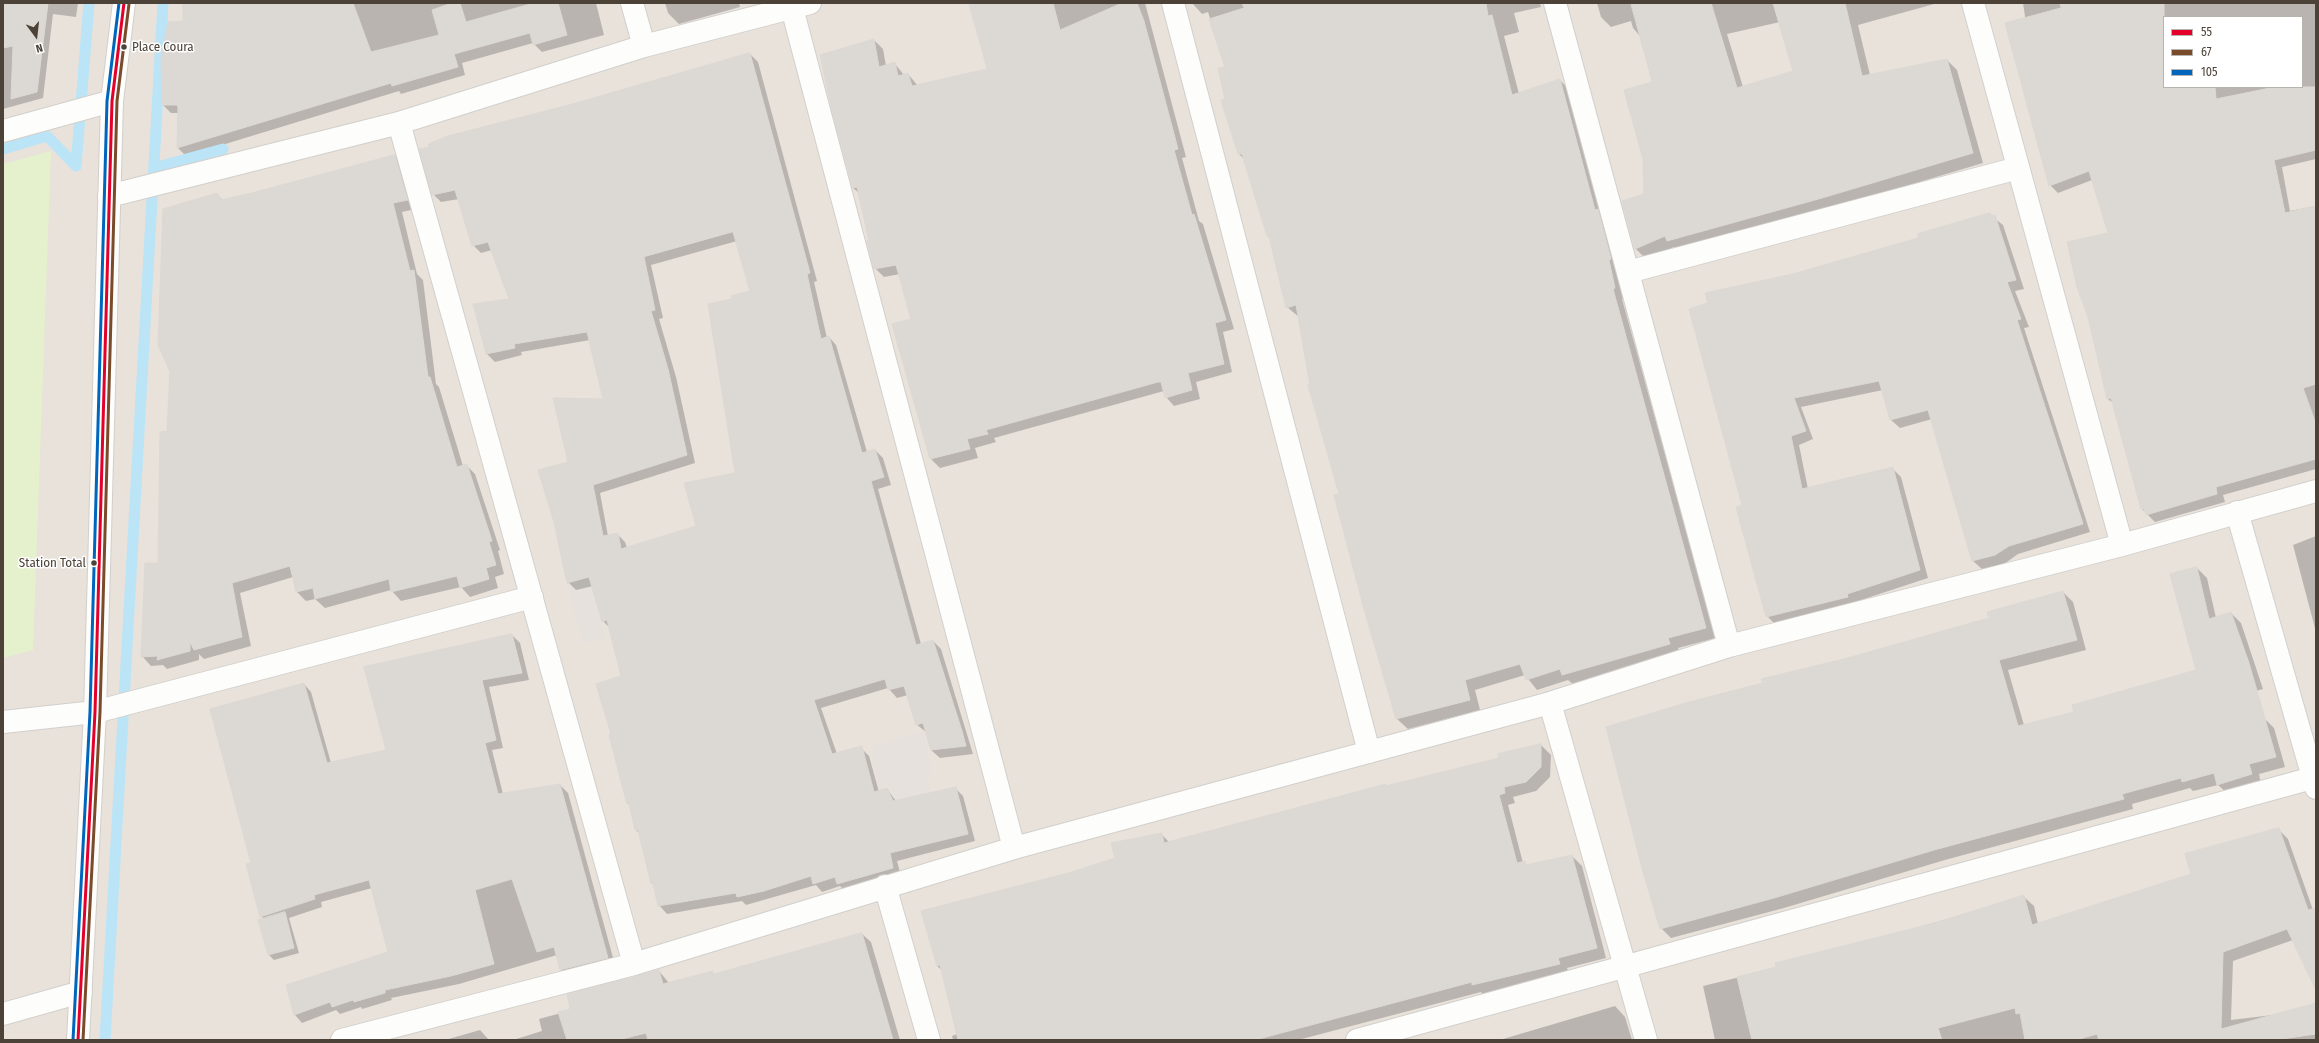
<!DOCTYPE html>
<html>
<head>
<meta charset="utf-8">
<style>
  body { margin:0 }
  #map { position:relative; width:2319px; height:1043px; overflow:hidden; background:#f4f1ee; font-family:"Fira Sans Condensed",sans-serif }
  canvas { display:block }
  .frame { position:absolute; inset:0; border:4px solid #4c4237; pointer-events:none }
  .legend { position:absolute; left:2163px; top:16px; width:140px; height:72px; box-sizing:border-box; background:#fff; border:1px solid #b7b3af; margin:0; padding:5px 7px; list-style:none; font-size:12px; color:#4c4237 }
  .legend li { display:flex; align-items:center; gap:8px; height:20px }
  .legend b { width:20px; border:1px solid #b7b3af }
  .north { position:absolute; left:16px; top:16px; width:40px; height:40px; -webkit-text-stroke:3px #fff; paint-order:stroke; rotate:165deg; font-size:11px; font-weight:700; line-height:16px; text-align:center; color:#4c4237 }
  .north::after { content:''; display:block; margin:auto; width:14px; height:18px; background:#4c4237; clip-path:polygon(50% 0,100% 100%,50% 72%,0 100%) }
</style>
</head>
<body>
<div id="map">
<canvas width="2319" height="1043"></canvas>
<div class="frame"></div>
<ul class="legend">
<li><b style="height:5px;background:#e4002b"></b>55</li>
<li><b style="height:5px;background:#7a4b2a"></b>67</li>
<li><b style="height:5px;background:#0065bd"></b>105</li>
</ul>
<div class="north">N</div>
</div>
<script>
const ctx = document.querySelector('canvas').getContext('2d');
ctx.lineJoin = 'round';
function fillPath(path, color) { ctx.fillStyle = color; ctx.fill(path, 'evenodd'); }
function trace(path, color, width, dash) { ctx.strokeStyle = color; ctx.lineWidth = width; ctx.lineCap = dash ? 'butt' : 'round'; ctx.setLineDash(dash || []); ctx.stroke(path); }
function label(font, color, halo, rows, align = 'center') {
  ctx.font = font + ' "Fira Sans Condensed",sans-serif'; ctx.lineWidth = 3; ctx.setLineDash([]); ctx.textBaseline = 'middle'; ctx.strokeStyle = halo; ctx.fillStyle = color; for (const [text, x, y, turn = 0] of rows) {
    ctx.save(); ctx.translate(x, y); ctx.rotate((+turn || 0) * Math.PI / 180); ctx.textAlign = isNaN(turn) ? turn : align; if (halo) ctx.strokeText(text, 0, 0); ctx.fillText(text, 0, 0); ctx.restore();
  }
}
const residential = new Path2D(`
  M3,3h2313v1037h-2313zM2164,17h138v70h-138z`);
const industrial = new Path2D(`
  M588,578l18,60 -23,6 -16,-61z
  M923,731l10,41 -6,3 4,17 -37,10 -5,-17 -10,2 -8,-40z`);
const green = new Path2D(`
  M51,151l-18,499 -30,8v-494z`);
const shadow = new Path2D(`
  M3,3h75l-2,14 -23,-3 -10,84 -40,11z
  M184,3h412l8,32 -62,17 -9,-9 -71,20 3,12 -64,19 -2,-3 -213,65 -8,-8v-35h-7l-8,-8 21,-83z
  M665,3h74l1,4 -61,17 -11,-11z
  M970,3h175l41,154 -4,1 17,63 4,3 31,105 -11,3 9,40 -36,10 4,17 -26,7 -8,-9 -2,-6 -170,47 2,4 -21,6 3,10 -38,10 -9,-9 -19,-139 -12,-46 -16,3 -9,-9 -15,-74 -7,-6 21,-148 9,9 3,17 9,-2 9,11 4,-1 10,12 71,-16z
  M1192,3h348l1,4 -27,6 5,19 -15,4 15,58 41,-14 10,11 55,207 -3,1 94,339 -38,10 2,6 -107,30 -5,-4 -31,10 -12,-15 -50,15 5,20 -72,19 -11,-10 -32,-111 -25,-113 -29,-109 -12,-69 -12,-10 -16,-68 -3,-3 -23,-76 -6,-6 -13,-54v-32l-18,-56 -6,2z
  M1597,3h341l-80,22 12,50 77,-15 10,10 26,93 -151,45 -154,43 -4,-4 -28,12 -11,-11 10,-53 8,-113 -13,-46 -7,-8 -2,-7 -20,6 -10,-10zM1780,22l14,50 -51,15 -16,-53z
  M2023,3h293v156l-34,8 8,44 26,-5v263l-93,26 2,7 -70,20 -13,-13 -28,-105 -6,-5 1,-166 -17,-53 -34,13 -8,-8zM2164,17h138v70h-138z
  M750,54l8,8 59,219 -3,1 13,56 2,-1 7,8 31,107 8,-2 8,8 8,27 -13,4 43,155 12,-3 8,8 32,105 -33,4 -9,-8 -5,-18 -10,-8 -8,-29 -11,3 -9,-10 -67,20 16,46 24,-6 8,8 10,36 8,-3 9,12 59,-13 8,8 12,45 -78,20 4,15 -55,16 -6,-6 -18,6 -6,-7 -70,20 -4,-4 -75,13 -8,-9 -4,-19 -3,-3 -12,-49 -4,-4 -6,-24 -2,-3 -15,-68 10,-58 -13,-49 -7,-7 -10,-35 -17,4 -8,-8 2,-120 34,-62 -14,-60 -69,12 1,3 -27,7 -8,-8 23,-54 -18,-50 -11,3 -8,-8 -14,-46 -18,3 -8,-8 140,-90zM737,241l14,51 -18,8 3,174 -39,53 -70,21 -2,-6 -8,-8 -9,2 -8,-43 95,-30 -19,-86 -17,-58 4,-1 -12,-53z
  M395,156l9,9 12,44 -14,3 15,62 6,6 13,104 3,3 24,79 3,-1 9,9 25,76 -2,1 6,23 -9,3 3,11 -28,9 -9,-10 -60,14 -10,-11 -66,18 -10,-9 -9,2 -9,-9 -4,-15 -53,16 11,53 -47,13 -5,-5v6l-32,9 -4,-4 -12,1 -9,-10 17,-92 9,-132 49,-238 6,7z
  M1989,214l14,11 21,64 -9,2 14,36 -5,1 66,204 -72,22 -14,10 -22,5 -9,-8 -41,-142 -32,9 -9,-8 -8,-30 -82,17 12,32 -14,6 9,44 84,-21 9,9 27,101 -73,24 -79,23 -9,-9 -24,-110 51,-231 126,-37z
  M2316,536v96l-23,-87z
  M2197,568l10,10 9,40 15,-5 10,10 22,66 -42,11 43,18 10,10 11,39 -26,7 2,10 -33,10 -10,-9 -25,6 -3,-3 -58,16 1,5 -188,51 -161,48 -113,30 -10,-10 103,-244 226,-65 73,-27 10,10 13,48 -78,20 16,55 52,-13 121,-41z
  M512,635l8,8 9,37 -40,7 14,61 -11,2 11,44 57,-9 8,8 47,172 -46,12 -8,-7 -4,-15 -98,29 -68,14 1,2 -30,9 -1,-2 -21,7 -4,-4 -34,13 -7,-8 -8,-29 103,-33 -18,-65 -51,14 1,5 -33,11 10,35 -25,7 -6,-6 -4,-35 -3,-3 -9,-52 52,-180 7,8 20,71 56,-12z
  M1541,745l10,10 -1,22 -14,14 -23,6 2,6 -7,2 15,58 5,3 44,-10 10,10 24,92 -39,10 2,6 -86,21 -2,-3 -183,48h-345l-1,-4 5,-2 -14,-63 -6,-5 135,-93 44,-14 45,-25 8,8 331,-83z
  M2278,829l10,10 25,71 3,-1v49l-23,-18 -60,21 -2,59 50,-6 35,-10v36h-601l-12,-54 74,-18 247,-71 10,9 4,18 154,-49z
  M862,934l9,8 29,98h-387l29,-9 -3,-12 33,-9 87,-39 10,12 43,-11 3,3z
  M1615,1006l10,11 7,23 -129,-1z
  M480,1030l9,10h-44z`);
const stream = new Path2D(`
  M3,149l44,-13 29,30
  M76,166l13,-163
  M154,168l69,-19
  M105,1040l58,-1037`);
const building = new Path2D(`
  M3,3h45l-11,89 -26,7 2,-53 -10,2z
  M183,3h170l18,49 68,-17 -7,-25 20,-7h8l6,19 68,-19h24l9,32 -34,10 -3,-12 -76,21 4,13 -66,19 -1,-3 -214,65 1,-41 -1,-2h-15l-1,-46 7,-37 15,-1z
  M969,3h84l7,27 62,-27h15l7,18 34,128 -4,1 18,65 2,-1 32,106 -11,3 9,41 -36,9 4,17 -27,8 -4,-16h-3l-172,48 2,4 -21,5 3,10 -40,10 -38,-135 19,-5 -15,-54 -22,4 -7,-28h2l-12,-54 -4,1 -21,-78 -12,-55 54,-16 5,28 16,-5 3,14 10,-3 4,13 75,-17z
  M1242,3h244l2,13 4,-1 20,80 48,-16 35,131 3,-1 13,50 -2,1 6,28 -2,1 93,339 -38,10 2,6 -108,31 -2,-6 -34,11 -6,-16 -55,16 5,20 -74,19 -32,-110 -30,-114 5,-1 -31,-109h2l-14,-80 -10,3 -17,-72h-2l-25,-82h-4l-17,-54 4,-1 -7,-31 7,-1 -16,-48 35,-11z
  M1631,3h80l26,85 56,-17 -20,-68h72l17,73 85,-17 26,94 -151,45 -155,43 -2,-5 -30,13 -13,-48 22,-7 -1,-35 -19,-69 28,-8z
  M2060,3h104v84h51l1,12 59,-12h41v63l-42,10 11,53 31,-7v178l-13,4 13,36v35l-100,28 1,7 -71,21 -2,-6h-3l-30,-111 -4,1 -19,-82 -11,-30 -10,-45 41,-9 -19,-62 -40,15 -44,-163 56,-15z
  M750,53l60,220 -3,1 14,65 8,-3 33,117 13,-4 9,28 -13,4 45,164 17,-5 29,91 4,15 -35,4 -8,-27 -7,2 -12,-39 -16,4 -3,-11 -71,21 18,54 30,-8 12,46 13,-4 6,13 63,-14 12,47 -78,19 3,15 -56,16 -2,-7 -22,7 -2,-8 -47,15 -27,6 -1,-4 -78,13 -5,-23 -2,1 -13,-54h-3l-6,-27 -2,1 -18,-69 2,-1 -15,-50 25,-8 -14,-56 -5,2 -13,-45 -22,6 -13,-61 -16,-52 30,-8 -15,-64 50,1 -16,-67 -73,12 1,4 -29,6 -13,-50 36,-5 -21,-57 -16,4 -17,-56 -23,5 -13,-46 10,-2 -1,-3 20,-8 125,-32zM733,232l17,59 -19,5 1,3 -24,5 27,169 -51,10 12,43 -75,23 -3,-16 -15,3 -10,-51 94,-30 -19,-86 -17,-58 4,-1 -11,-53z
  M395,155l13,45 -15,3 17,68 4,-1 14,107h2l27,90 10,-3 25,77 -3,1 7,23 -10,3 3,11 -29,9 -3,-12 -66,16 -2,-13 -74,20 -2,-11 -17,4 -6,-26 -58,17 10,54 -48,13 -4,-8v9l-33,9 1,-4 -17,1 4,-94h13l2,-131 7,-1 3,-59 -12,-27 5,-136 54,-16 4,7 31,-7z
  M1990,213l1,3 4,-1 21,65 -9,2 14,37 -4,1 66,204 -74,22 -14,9 -23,6 -44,-151 -38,10 -11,-39 -85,17 12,33 -15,5 11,53 91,-22 27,103 -73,24 1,3 -82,20 -30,-110 6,-2 -53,-196 19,-6 -3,-10 88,-19 125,-36v-4z
  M2197,567l12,52 22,-7 18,51 27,94 -27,7 3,10 -35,11 -3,-12 -32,9 -1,-4 -59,16 2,5 -190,51 -160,48 -114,31 -17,-57 -37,-145 83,-25 74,-19 -2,-4 83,-20 145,-41 -2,-6 76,-21 14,49 -78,20 19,66 56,-14 -2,-7 4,-1 120,-34 -26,-96z
  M512,634l10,39 -40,7 14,60 -11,3 13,51 62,-10 48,174 -48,12 -6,-23 -17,5 -25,-73 -37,11 19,74 -43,12 -66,14v3l-31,9 -1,-2 -21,7 -2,-5 -36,13 -8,-30 102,-33 -19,-72 -55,15 1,4 -55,18 -14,-53 5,-1 -41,-154 94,-26 23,80 59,-13 -22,-83z
  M1541,744v23l-15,15 -22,5 1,6 -6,2 18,68 8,-2 1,4 46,-10 25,93 -39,10 2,6 -88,21v-3l-217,58h-297l-18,-75 -3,1 -16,-55 151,-39 43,-14 -4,-15 51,-10 2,10 222,-59v2l113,-28 -1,-4z
  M2279,828l29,82 8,-2v82l-29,-61 -64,23 -2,77 95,-26v31l-41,6h-54l-1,-4v4h-121l-2,-6 -21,6h-51l-5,-27 -4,1 -1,-6 -77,20 4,12h-190l-15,-63 39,-10 -1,-4 160,-40 89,-28 8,30 159,-51 -6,-20z
  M285,912l9,36 -26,7 -10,-35z
  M862,933l31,107h-245l-2,-7 -28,7h-51l-9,-28 12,-3 -3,-15 92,-24 4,14 50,-13v3z`);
const minor = new Path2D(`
  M632,3l12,43
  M1173,3l196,749
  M1555,3l174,643
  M1973,3l149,542
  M792,8l222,840
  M399,123l235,841
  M3,131l109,-30
  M109,196l290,-73 245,-77 166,-43
  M1628,272l390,-104
  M2237,512l79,276
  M1550,703l96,337
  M3,722l92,-10 437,-115
  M885,886l44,154
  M3,1014l78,-22
  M342,1040l292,-76 380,-116 536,-145 179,-57 393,-101 194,-54
  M1357,1040l959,-263`);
const tertiary = new Path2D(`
  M78,1040l17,-328 17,-611 12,-98`);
const bus1 = new Path2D(`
  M78,1040l17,-328 17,-611 12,-98`);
const bus2 = new Path2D(`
  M83,1040l17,-328 17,-611 12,-97`);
const bus3 = new Path2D(`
  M73,1040l17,-328 17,-611 12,-98`);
const markers = [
  [124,47,3.5,"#4c4237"],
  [94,563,3.5,"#4c4237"]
];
const busNames = [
  ["Place Coura",132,47],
  ["Station Total",86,563,"right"]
];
fillPath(residential, '#e8e2db');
fillPath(industrial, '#e7e1dd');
fillPath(green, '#e5f0cc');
fillPath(shadow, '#0003');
trace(stream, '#bbe4f6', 11);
fillPath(building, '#dcd8d3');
trace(building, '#ddd8d3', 1);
trace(minor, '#d2cfcb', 24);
trace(tertiary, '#d2cfcb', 24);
trace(minor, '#fdfdfc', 22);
trace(tertiary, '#fdfdfc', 22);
trace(bus1, '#e4002b', 3);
trace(bus2, '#7a4b2a', 3);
trace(bus3, '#0065bd', 3);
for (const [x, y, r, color] of markers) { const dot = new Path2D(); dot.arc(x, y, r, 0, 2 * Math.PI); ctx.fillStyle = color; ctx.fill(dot); trace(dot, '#fff', 1.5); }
label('13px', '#4c4237', '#fff', busNames, 'left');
</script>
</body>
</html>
